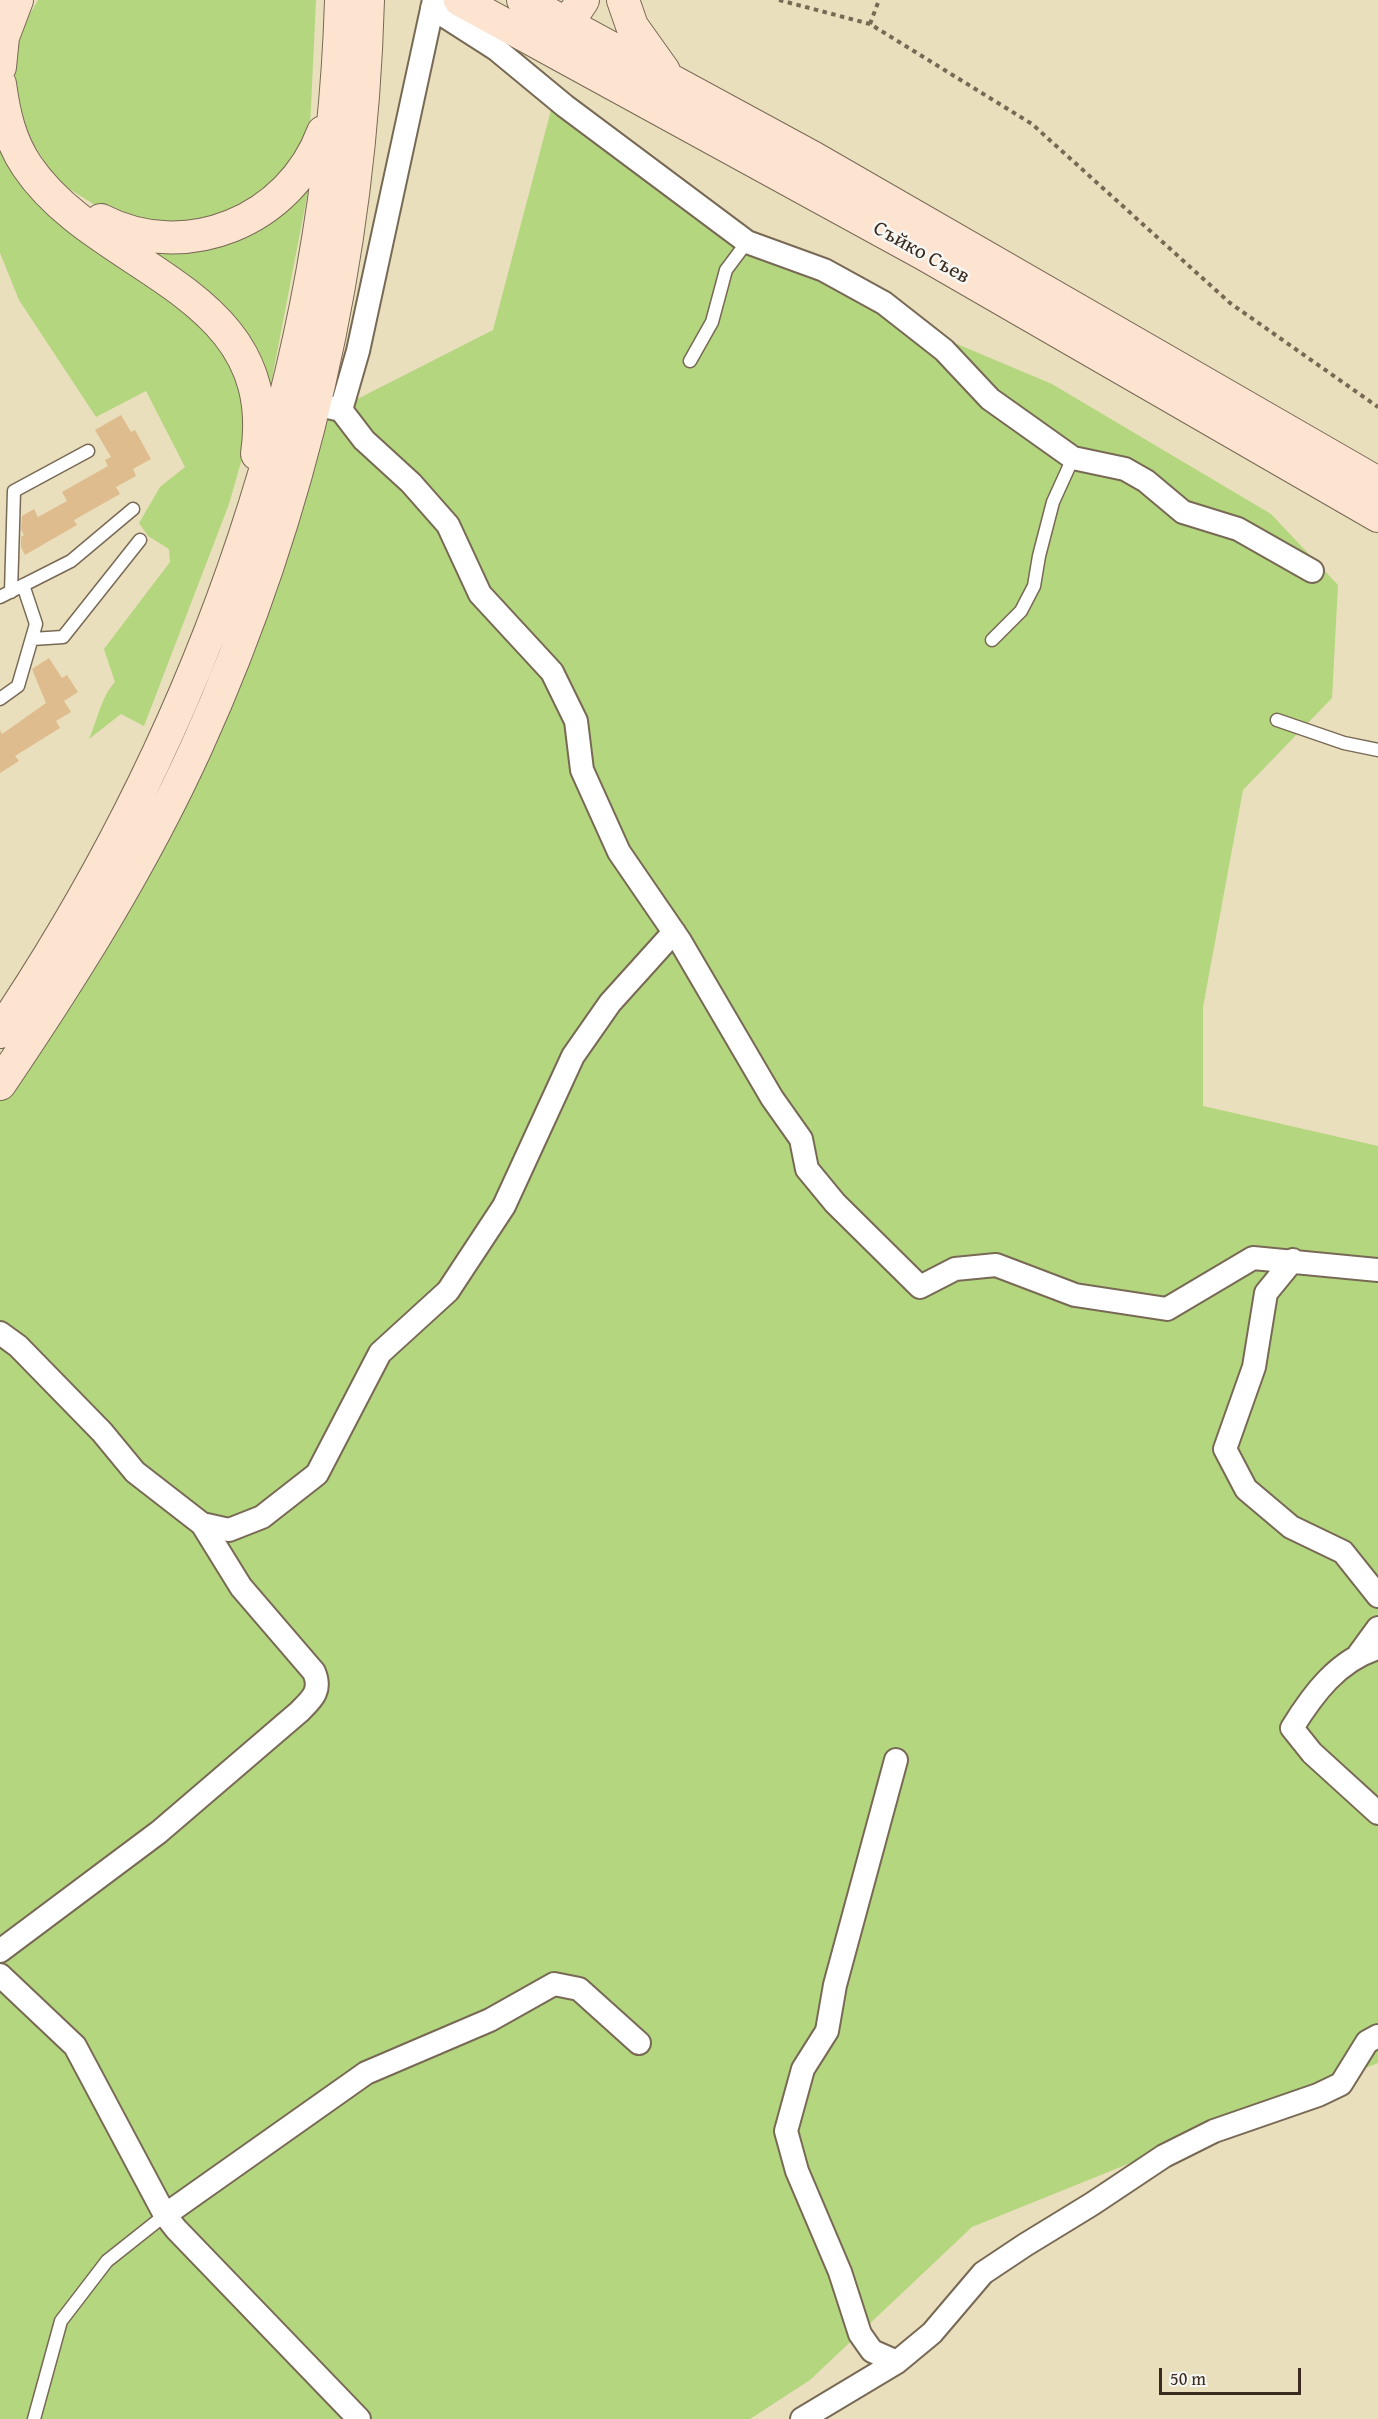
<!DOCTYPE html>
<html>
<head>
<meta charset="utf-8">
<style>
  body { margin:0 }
  #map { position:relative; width:1378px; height:2419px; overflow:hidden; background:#e9dfbc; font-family:"Gentium Book Plus",serif }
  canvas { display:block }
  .scale { position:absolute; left:1159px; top:2368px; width:142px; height:27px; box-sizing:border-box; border:3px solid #3b2a1e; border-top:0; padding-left:8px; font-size:18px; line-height:21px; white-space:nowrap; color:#3b2a1e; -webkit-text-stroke:4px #f6f6f2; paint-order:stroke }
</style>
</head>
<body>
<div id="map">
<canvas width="1378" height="2419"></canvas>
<div class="scale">50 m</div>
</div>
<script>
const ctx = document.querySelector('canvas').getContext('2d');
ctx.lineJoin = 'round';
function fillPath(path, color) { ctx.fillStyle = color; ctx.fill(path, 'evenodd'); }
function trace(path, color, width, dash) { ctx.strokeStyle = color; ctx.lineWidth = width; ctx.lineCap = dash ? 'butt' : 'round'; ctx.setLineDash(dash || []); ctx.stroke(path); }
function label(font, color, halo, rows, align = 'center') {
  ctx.font = font + ' "Gentium Book Plus",serif'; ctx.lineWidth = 5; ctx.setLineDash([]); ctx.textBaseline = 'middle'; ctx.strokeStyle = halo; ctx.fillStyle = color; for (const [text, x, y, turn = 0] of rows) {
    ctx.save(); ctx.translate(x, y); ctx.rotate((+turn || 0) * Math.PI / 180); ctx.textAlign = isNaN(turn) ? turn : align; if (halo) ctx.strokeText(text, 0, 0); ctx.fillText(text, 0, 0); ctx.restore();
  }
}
const green = new Path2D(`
  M38,0h278l-6,128 -33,57 -81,42 -88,-14 -42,-26 -17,-18 -16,-26 -11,-28 -8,-34 4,-36 9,-26z
  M551,110l330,202 171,72 219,130 67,71 -6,113 -89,92 -40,217v99l175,40v917l-406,164 -162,153 -60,39h-750v-1321l241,-420 52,-139 27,-121 173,-88z
  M0,145l31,51 19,20 137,90 34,39 23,50 1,36 -4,31 -12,42 -85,222 -23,-12 -32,25c9,-20 12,-42 26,-57l-11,-33 66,-87 -1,-13 -21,-13 -9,-13 21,-36 25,-20 -39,-76 -50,26 -77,-117 -19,-47z
  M309,186l-40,208 -141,-156 22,6z`);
const building = new Path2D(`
  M121,415l10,17 4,-2 16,29 -18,10 3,7 -20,11 4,7 -46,26 3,5 -52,30 -4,-8v-10l3,-2 -3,-6 1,-13 12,-7 4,8 29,-16 -5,-9 46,-26 -3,-6 6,-3 -16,-27z
  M49,658l13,20 5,-3 11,17 -14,9 7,11 -15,9 4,7 -45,28 4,5 -19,12v-43l2,4 44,-31 -14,-34z`);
const path = new Path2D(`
  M779,0l91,24 162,100 198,179 148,104
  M870,24l9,-24`);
const lane = new Path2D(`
  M690,361l22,-39 14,-52 21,-28
  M11,592l3,-101 74,-40
  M0,597l71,-36 62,-52
  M32,639l31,-2 77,-97
  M992,640l29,-29 13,-25 5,-30 14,-54 20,-44
  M0,699l18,-13 18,-62 -13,-39
  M1277,720l67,23 34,7
  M34,2419l27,-98 46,-60 58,-46`);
const street = new Path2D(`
  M432,8l64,41 69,57 182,136 77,28 60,33 60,47 46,49 83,59 52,11 21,12 37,31 55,17 74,42
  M315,404l26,6 23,30 47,43 37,42 32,69 72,78 24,49 6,49 37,82 61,89 92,157 29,41 6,30 28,34 85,84 35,-18 41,-4 79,30 92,14 86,-51 125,12
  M341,410l17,-59 76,-351
  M1293,1260l-27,33 -12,74 -29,82 21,40 45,38 52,25 35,44
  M0,1333l18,13 84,86 33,40 67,52 39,63 73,85c8,19 -2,27 -15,40l-140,120 -159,119
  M202,1524l27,6 33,-13 55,-43 63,-121 68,-62 56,-85 69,-150 37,-53 64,-71
  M1378,1648c-40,12 -65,46 -86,80l20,25 66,60
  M1359,1654l19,-26
  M896,1760l-61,225 -8,46 -24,38 -17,62 11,40 43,101 20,62 12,17 25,11
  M0,1975l75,71 90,169 11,14 183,190
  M165,2215l201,-142 124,-53 64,-36 25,5 60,54
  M802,2419l95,-57 35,-29 51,-60 42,-28 67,-41 72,-48 50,-25 104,-36 23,-11 26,-42 11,-6`);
const secondary = new Path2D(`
  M460,0l462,253 456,263
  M523,0l291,158 564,325
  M623,0l9,26 32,45
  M562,43l5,-19 16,-24
  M0,67l3,-30 14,-37
  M0,84c4,29 10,57 27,82 72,107 254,122 230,288
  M101,220c85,44 189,1 222,-88
  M0,1032c205,-304 330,-664 341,-1032
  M0,1084c73,-108 143,-219 197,-338 106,-234 164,-489 171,-746`);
const streetNames = [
  ["Съйко Съев",921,253,29]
];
fillPath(green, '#b3d67f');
fillPath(building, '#dfbc8d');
trace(lane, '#786955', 15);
trace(street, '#786955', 26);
trace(secondary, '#786955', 34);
trace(path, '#786955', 4, [4.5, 4.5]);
trace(lane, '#fff', 12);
trace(street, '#fff', 22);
trace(secondary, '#fde4d1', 32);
label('21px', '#3b2a1e', '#f6f6f2', streetNames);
</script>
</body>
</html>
